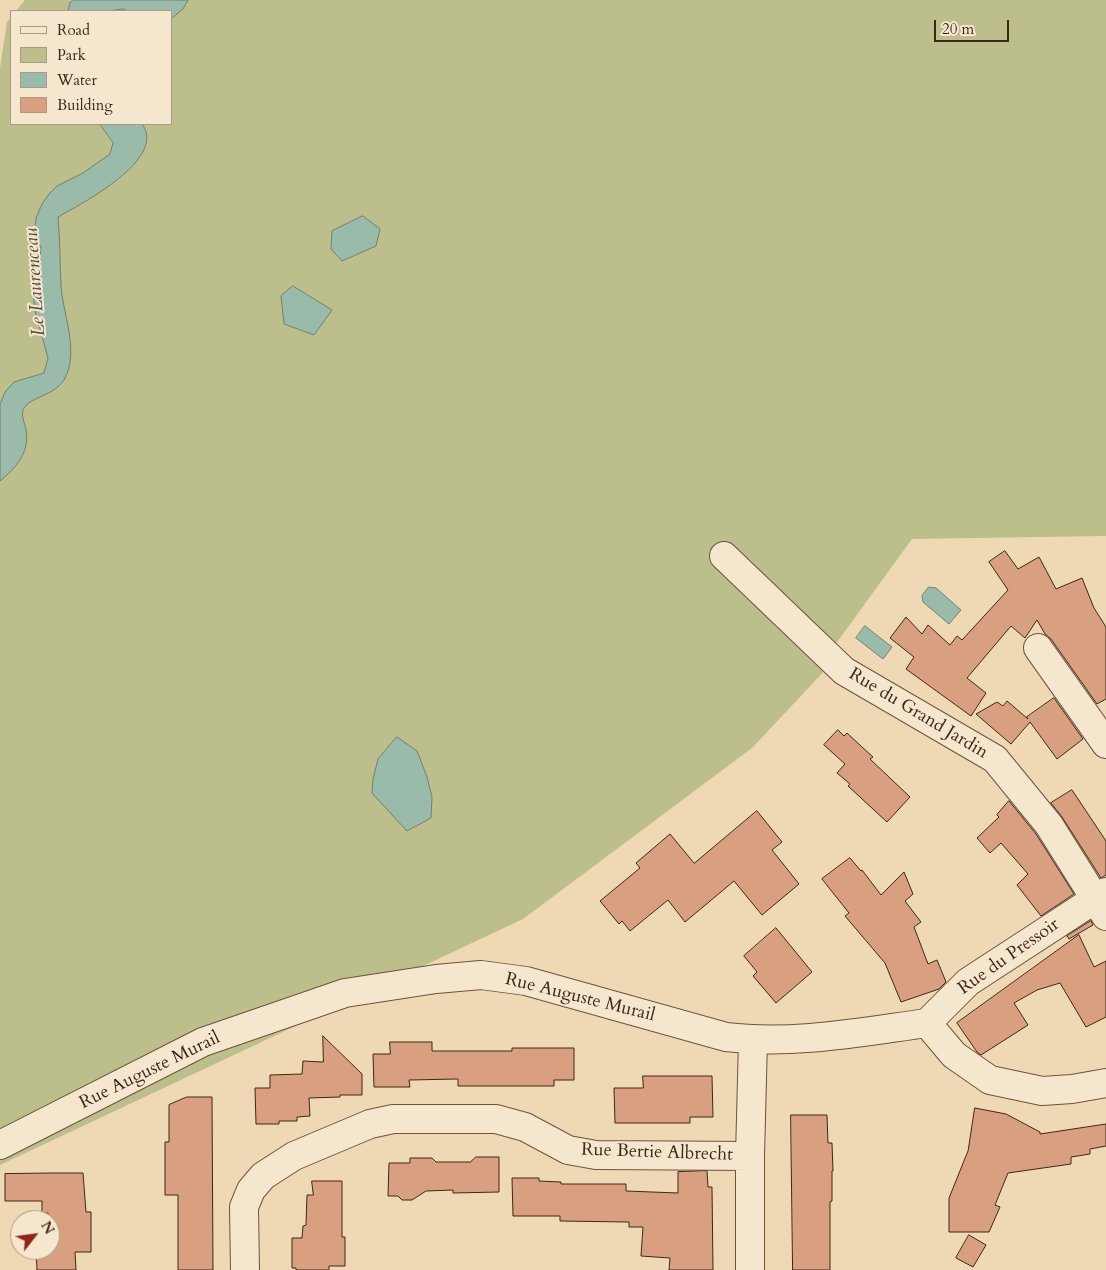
<!DOCTYPE html>
<html>
<head>
<meta charset="utf-8">
<style>
  body { margin:0 }
  #map { position:relative; width:1106px; height:1270px; overflow:hidden; background:#efd9b4; font-family:Cardo,serif }
  canvas { display:block }
  .legend { position:absolute; left:10px; top:10px; width:162px; height:115px; box-sizing:border-box; background:#f5e6ce; border:1px solid #ad9985; margin:0; padding:6px 9px; list-style:none; font-size:15px; color:#402618 }
  .legend li { display:flex; align-items:center; gap:10px; height:25px }
  .legend b { width:25px; border:1px solid #ad9985 }
  .north { position:absolute; left:10px; top:1210px; width:50px; height:50px; box-sizing:border-box; background:#f5e6ce; border:1px solid #ad9985; border-radius:50%; rotate:60deg; font-size:14px; font-weight:700; line-height:20px; text-align:center; color:#402618 }
  .north::after { content:''; display:block; margin:auto; width:18px; height:22px; background:#8f2418; clip-path:polygon(50% 0,100% 100%,50% 72%,0 100%) }
  .scale { position:absolute; left:934px; top:20px; width:75px; height:22px; box-sizing:border-box; border:2px solid #402618; border-top:0; padding-left:6px; font-size:15px; line-height:18px; white-space:nowrap; color:#402618; -webkit-text-stroke:4px #f5e6ce; paint-order:stroke }
</style>
</head>
<body>
<div id="map">
<canvas width="1106" height="1270"></canvas>
<ul class="legend">
<li><b style="height:6px;background:#f5e6ce"></b>Road</li>
<li><b style="height:14px;background:#bcbe8b"></b>Park</li>
<li><b style="height:14px;background:#9abaaa"></b>Water</li>
<li><b style="height:14px;background:#d8a081"></b>Building</li>
</ul>
<div class="north">N</div>
<div class="scale">20 m</div>
</div>
<script>
const ctx = document.querySelector('canvas').getContext('2d');
ctx.lineJoin = 'round';
function fillPath(path, color) { ctx.fillStyle = color; ctx.fill(path, 'evenodd'); }
function trace(path, color, width, dash) { ctx.strokeStyle = color; ctx.lineWidth = width; ctx.lineCap = dash ? 'butt' : 'round'; ctx.setLineDash(dash || []); ctx.stroke(path); }
function label(font, color, halo, rows, align = 'center') {
  ctx.font = font + ' Cardo,serif'; ctx.lineWidth = 4; ctx.setLineDash([]); ctx.textBaseline = 'middle'; ctx.strokeStyle = halo; ctx.fillStyle = color; for (const [text, x, y, turn = 0] of rows) {
    ctx.save(); ctx.translate(x, y); ctx.rotate((+turn || 0) * Math.PI / 180); ctx.textAlign = isNaN(turn) ? turn : align; if (halo) ctx.strokeText(text, 0, 0); ctx.fillText(text, 0, 0); ctx.restore();
  }
}
const green = new Path2D(`
  M25,0h1081v536l-194,3 -88,121 5,6 -77,82 -229,171 -523,246v-1097l7,-46 4,-5v107h160v-113h-155z`);
const water = new Path2D(`
  M74,0h114l-5,9 -12,10v-8h-43l-5,-2 -15,2h-40l2,-8z
  M100,124h42c26,35 -61,80 -84,93 2,23 2,46 3,69 2,29 19,66 3,94 -10,16 -34,17 -40,28 -4,7 1,15 2,22 4,22 -10,38 -26,51v-77l5,-12 9,-10 30,-9 4,-15 -13,-47 -3,-25 7,-14 2,-26 -7,-8 2,-20 6,-14 7,-10 8,-8 26,-13 27,-19 3,-11z
  M363,216l17,13 -4,17 -34,15 -11,-12 1,-18z
  M293,286l39,24 -18,25 -30,-11 -3,-28z
  M929,587l7,1 25,22 -12,14 -26,-22 -1,-6z
  M865,626l27,21 -9,12 -27,-21z
  M397,737l20,14 10,26 5,20 -1,21 -24,13 -35,-38 1,-14 5,-20z`);
const building = new Path2D(`
  M1005,551l13,18 21,-12 17,32 26,-11 12,30 12,19v72l-9,5 -46,-65 -6,-5 -8,-14 -12,18 -14,-12 -44,52 19,15 -15,23 -65,-47 8,-12 -24,-19 16,-21 16,17 6,-9 22,20 7,-9 5,4 46,-50 -19,-28z
  M1054,698l29,41 -26,20 -27,-37 -19,22 -35,-30 21,-12 6,4 4,-5 21,18 -1,-2z
  M838,730l6,6 3,-3 15,14 11,10 -3,2 40,38 -23,25 -39,-36 2,-2 -13,-11 8,-9 -21,-19z
  M1072,790l34,51v34l-3,2 -2,1 -39,-61 -11,-14z
  M1009,801l27,33 38,60 -33,22 -24,-31 11,-11 -27,-31 -11,10 -13,-15 22,-21 -2,-2z
  M757,811l25,31 -10,8 27,34 -37,31 -28,-34 -49,41 -17,-22 -38,31 -8,-10 -3,3 -19,-23 40,-33 -4,-5 34,-29 24,29z
  M850,858l11,13 1,-1 19,25 23,-23 9,22 -8,7 16,21 -7,5 14,37 9,-4 9,22 -7,7 -38,13 -16,-39 -40,-47 4,-3 -27,-34z
  M1091,921l2,4 -24,14 -2,-3z
  M776,928l36,44 -36,31 -23,-27 4,-4 -13,-16z
  M1079,935l15,32 12,-6v56l-20,10 -26,-44 -23,7 -23,13 14,22 -47,30 -4,-3 -20,-29z
  M323,1036l39,38v21h-22v2l-31,1 1,18 -13,1v4h-18v3h-23l-1,-36h15v-13l32,-1 1,-13 20,1z
  M390,1042h42v9h80v-3h62v32h-20v6h-96v-7l-49,1 1,7h-36l-1,-33h17z
  M643,1076h69l1,41h-23v6h-75l-1,-35h29z
  M187,1097h25l1,173h-35v-75h-13v-53h4v-37z
  M975,1108l31,6 34,18v2l66,-10v22l-16,3v5l-19,3v7l-63,9 -13,32 5,2 -11,25h-40v-34l19,-47z
  M791,1115h36l1,28h4l1,28h-1v30l-2,1v68h-37z
  M476,1157h23v35l-46,1v-3l-27,1 -14,9h-10l-4,-4h-10l1,-33h21v-5h22l4,4h34z
  M707,1171l1,16h4l1,83h-44l1,-12 -29,-2 2,-29h-14v-5l-69,-1v-5h-47l-1,-38h27v3l22,1v2h65v7l52,2v-21z
  M52,1173h31l3,39h5v40h-16l1,18h-39l-1,-20h14v-30h-2v-7h-6v-12h-37v-27z
  M312,1181h30v56h3v29h-16v4h-33v-2h-4v-30h10l1,-12 3,-1 1,-30h6z
  M969,1235l17,10 -13,22 -17,-9z`);
const minor = new Path2D(`
  M724,556l120,115 151,88 54,66 57,91
  M1038,648l68,96
  M927,1023l41,-41 138,-90
  M0,1145l203,-103 142,-49 91,-14 45,-4 45,6 200,56c68,8 134,-5 201,-14l27,32 36,25 52,11 30,-2 34,-6
  M245,1270l-1,-63 7,-17 12,-14 31,-20 76,-32 23,-5h103l29,8 43,23 28,5 154,1
  M750,1270v-114l3,-116`);
const streetNames = [
  ["Rue du Grand Jardin",918,714,31],
  ["Rue du Pressoir",1009,957,-35],
  ["Rue Auguste Murail",580,998,14],
  ["Rue Auguste Murail",150,1071,-26],
  ["Rue Bertie Albrecht",657,1153,2]
];
const waterNames = [
  ["Le Laurenceau",36,282,-94]
];
fillPath(green, '#bcbe8b');
fillPath(water, '#9abaaa');
trace(water, '#767f70', 1);
fillPath(building, '#d8a081');
trace(building, '#402618', 1);
trace(minor, '#6c533f', 30);
trace(minor, '#f5e6ce', 28);
label('18px', '#402618', '#f5e6ce', streetNames);
label('italic 19px', '#564b3c', '#f5e6ce', waterNames);
</script>
</body>
</html>
